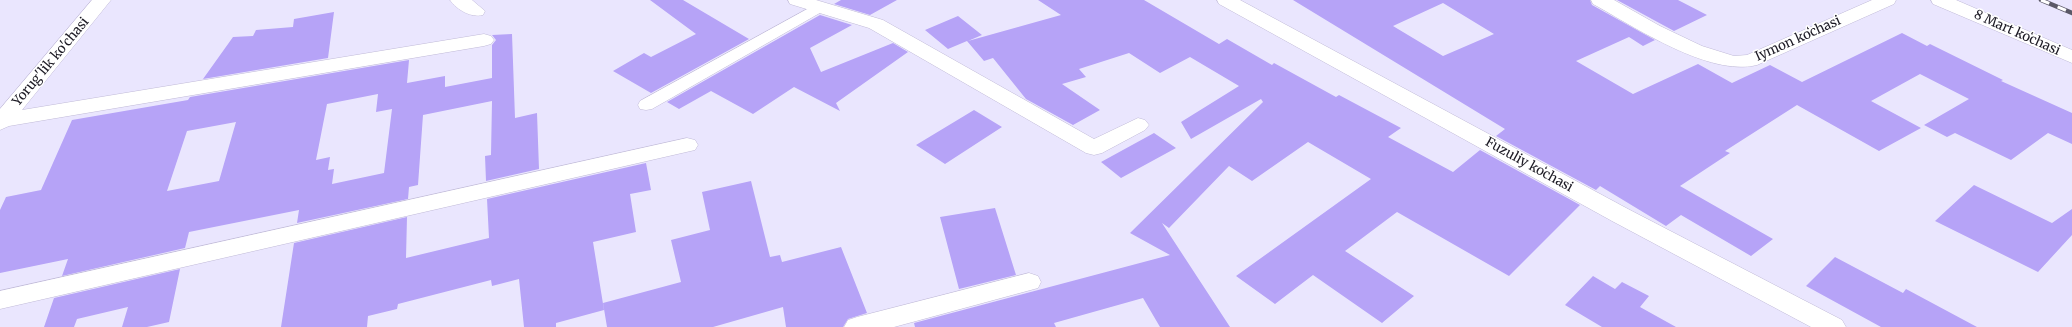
<!DOCTYPE html>
<html>
<head>
<meta charset="utf-8">
<style>
  body { margin:0 }
  canvas { display:block; background:#eae6fe }
</style>
</head>
<body>
<canvas width="2072" height="327"></canvas>
<script>
const ctx = document.querySelector('canvas').getContext('2d');
ctx.lineJoin = 'round';
function fillPath(path, color) { ctx.fillStyle = color; ctx.fill(path, 'evenodd'); }
function trace(path, color, width, dash) { ctx.strokeStyle = color; ctx.lineWidth = width; ctx.lineCap = dash ? 'butt' : 'round'; ctx.setLineDash(dash || []); ctx.stroke(path); }
function label(font, color, halo, rows, align = 'center') {
  ctx.font = font + ' Merriweather,serif'; ctx.lineWidth = 3; ctx.setLineDash([]); ctx.textBaseline = 'middle'; ctx.strokeStyle = halo; ctx.fillStyle = color; for (const [text, x, y, turn = 0] of rows) {
    ctx.save(); ctx.translate(x, y); ctx.rotate((+turn || 0) * Math.PI / 180); ctx.textAlign = isNaN(turn) ? turn : align; if (halo) ctx.strokeText(text, 0, 0); ctx.fillText(text, 0, 0); ctx.restore();
  }
}
const building = new Path2D(`
  M650,0h33l66,39 -98,54 -38,-22 31,-18 7,4 45,-23z
  M841,0h56l-27,15 -36,-11z
  M1038,0h106l75,44 8,-5 45,26 2,-2 62,34 3,-2 62,33 -13,9 65,35 27,-22 100,55 -71,71 -112,-64 -52,39 69,45 -32,27 -69,-48 -38,29 -39,-28 135,-97 -63,-37 -56,39 -23,-15 -60,62 -7,-5 68,104h-70l-17,-29 -89,25 2,4h-141l-1,-4 256,-68 -40,-22 133,-131 -2,-3 -70,40 -10,-17 58,-36 -49,-29 -30,16 -31,-20 -50,16 7,8 -24,7 38,26 -27,15 -47,-26 -33,-41 -9,3 -17,-20 -19,8 -23,-19 33,-14 24,19 -14,6 93,-26z
  M1293,0h297l2,5 63,35 -12,6 -14,-9 -53,24 57,33 65,-30 34,19 38,-18 32,17 100,-49 25,13 3,-2 73,36 -2,1 71,32v31l-24,-11 -37,27 -56,-27 -8,4 -23,-12 45,-26 -49,-25 -49,27 50,27 -42,23 -82,-46 -72,46 5,2 -50,33 93,53 -22,17 -70,-41 -15,11 -66,-40 -4,4 -100,-54 9,-7zM1443,3l51,31 -51,22 -50,-30z
  M1617,0h61l29,15 -33,16z
  M334,12l-6,46 -125,21 30,-42 20,-1 3,-6 37,-3 1,-8z
  M820,15l32,10 -42,23 11,24 72,-29 15,9 -72,51 4,8 -46,-24 -41,27 -42,-23 -32,18 -12,-7z
  M512,34l3,84 22,-5 2,56 -53,12 -1,-25 6,-1 1,-54 -69,14 -5,70 -9,2 -1,12 -111,24 2,-13 -110,22 -4,16 -123,28 6,-17 -68,14v-63l6,-13 35,-7 31,-70 116,-20 2,-3 219,-37 -2,23 38,-7v11l47,-9v-33l4,-5 -4,-5zM378,94l-2,18 16,-3 -8,64 -52,11 2,-15 -6,1 2,-13 -14,3 11,-56zM236,122l-17,59 -52,10 20,-60z
  M974,110l28,17 -57,37 -29,-19z
  M1154,133l22,15 -55,30 -20,-16z
  M646,163l5,27 -21,4 6,38 -43,10 11,68 -48,13v4h-32l-5,-48 -27,7 -1,-6 -93,24 -1,5 -29,7 -1,11h-86l13,-84 113,-26 -1,41 83,-20 -2,-39z
  M751,181l19,76 10,-2 2,7 59,-15 26,66 -19,6 -5,8h-57l-3,-20 -70,20h-106l-4,-24 78,-21 -10,-42 39,-10 -8,-38z
  M1974,185l78,38 20,-14v26l-34,37 -103,-51z
  M995,208l21,67 -57,14 -19,-72z
  M1835,257l68,36 3,-4 71,38h-96l-75,-41z
  M180,269l-11,53 -22,5h-25l6,-20 -51,12 -3,8h-30l10,-29z
  M1593,276l22,13 7,-7 27,14 -9,11 36,20h-74l-37,-22z`);
const lane = new Path2D(`
  M820,2l5,2 3,3 -3,3 -173,99 -6,1 -6,-1 -2,-4 2,-4z`);
const street = new Path2D(`
  M92,0h19l-89,110 462,-76 7,2 3,4 -3,4 -7,2 -475,80 -9,4v-21z
  M450,0h22l13,11 -2,4c-12,3 -26,-5 -33,-15z
  M788,0h28l67,20 211,119 44,-21 7,2 4,5 -4,5 -43,23 -8,2 -8,-2 -217,-125 -79,-24z
  M1217,0h23l388,209 214,111 4,7h-35l-199,-106 -393,-217z
  M1591,0h23l46,26 42,20 32,10 13,-1 125,-55h24l-2,4 -137,61c-48,12 -122,-38 -164,-61z
  M1931,0h25l116,50v13l-139,-59z
  M687,138l8,2 3,5 -3,5 -695,159v-18z
  M1029,273l9,3 3,6 -3,6 -144,39h-50l4,-7 9,-3z`);
const rail = new Path2D(`
  M2041,0l31,13`);
const streetNames = [
  ["8 Mart koʻchasi",2017,33,24],
  ["Iymon koʻchasi",1798,39,-24],
  ["Yorug'lik ko'chasi",51,62,-50],
  ["Fuzuliy koʻchasi",1529,165,29]
];
fillPath(building, '#b6a3f7');
trace(lane, '#c0bad7', 1);
trace(street, '#c0bad7', 1);
fillPath(lane, '#fff');
fillPath(street, '#fff');
trace(rail, '#5b5867', 4.5);
trace(rail, '#fff', 3, [9]);
label('13px', '#1c1a24', '#fff', streetNames);
</script>
</body>
</html>
